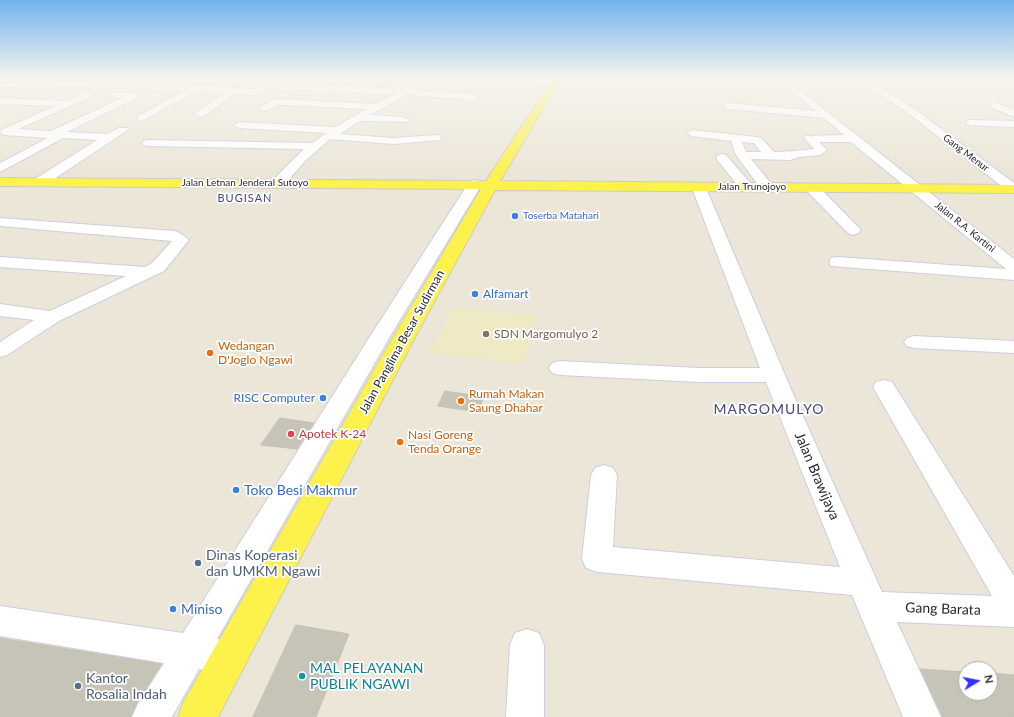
<!DOCTYPE html>
<html>
<head>
<meta charset="utf-8">
<style>
  body { margin:0 }
  #map { position:relative; width:1014px; height:717px; overflow:hidden; background:#ebe6d7; font-family:Lato,sans-serif }
  canvas { display:block }
  .north { position:absolute; left:958px; top:661px; width:40px; height:40px; box-sizing:border-box; background:#fff; border:1px solid #a9a9a9; border-radius:50%; rotate:80deg; font-size:11px; font-weight:700; line-height:16px; text-align:center; color:#272727 }
  .north::after { content:''; display:block; margin:auto; width:14px; height:18px; background:#3032ff; clip-path:polygon(50% 0,100% 100%,50% 72%,0 100%) }
</style>
</head>
<body>
<div id="map">
<canvas width="1014" height="717"></canvas>
<div class="north">N</div>
</div>
<script>
const ctx = document.querySelector('canvas').getContext('2d');
ctx.lineJoin = 'round';
function fillPath(path, color) { ctx.fillStyle = color; ctx.fill(path, 'evenodd'); }
function trace(path, color, width, dash) { ctx.strokeStyle = color; ctx.lineWidth = width; ctx.lineCap = dash ? 'butt' : 'round'; ctx.setLineDash(dash || []); ctx.stroke(path); }
function label(font, color, halo, rows, align = 'center') {
  ctx.font = font + ' Lato,sans-serif'; ctx.lineWidth = 3.5; ctx.setLineDash([]); ctx.textBaseline = 'middle'; ctx.strokeStyle = halo; ctx.fillStyle = color; for (const [text, x, y, turn = 0] of rows) {
    ctx.save(); ctx.translate(x, y); ctx.rotate((+turn || 0) * Math.PI / 180); ctx.textAlign = isNaN(turn) ? turn : align; if (halo) ctx.strokeText(text, 0, 0); ctx.fillText(text, 0, 0); ctx.restore();
  }
}
const education = new Path2D(`
  M454,307l83,9 -14,48 -92,-12z`);
const building = new Path2D(`
  M445,391l39,6 -6,15 -40,-6z
  M280,418l34,5 -17,26 -36,-4z
  M296,625l53,9 -33,83h-63z
  M0,638l162,26 -25,39 -6,14h-131z
  M920,669l46,3v21h24v-20l24,2v42h-72z`);
const minor = new Path2D(`
  M429,77h10l-23,13 57,4 5,3 -5,3 -66,-5 -37,20 34,2 5,3 -1,2 -48,-1 -20,13 54,4 42,-3 4,1 2,2 -2,2 -46,4 -64,-5 -24,21 -23,26h-10l-2,-3 2,-3 31,-31 -156,-3 -4,-1 -2,-2 2,-2 4,-1 165,3 13,-10 -87,-5 -5,-3 5,-3 97,5 30,-18 -81,-4h-6l-15,6 -5,-3 2,-2 16,-7 98,5 20,-10 -127,-5 -14,6 -19,-1 -31,22 -4,1 -5,-3 1,-2 28,-19 -28,-2 -54,30 -4,-1 -1,-2 1,-2 46,-25 -58,-3 -126,-1v-6l126,1 127,7 14,-6 137,6z
  M458,77h46l51,2 4,3 -4,3 -93,-6z
  M774,77h9l231,182v21l-183,-14 -2,-4 2,-4 6,-1 169,12 -155,-127h-32l8,8 -7,5 -21,2 -9,3 -39,-1 23,28 -2,3h-10l-26,-35 -5,-14 -39,-5 -5,-3 5,-3 65,7 4,1 13,14c13,0 27,-2 40,-3l-10,-11 2,-2 38,-1 -20,-17 -96,-9 -5,-3 5,-3 88,8zM742,142l12,1 7,9h-15z
  M854,77h9l50,31 101,75v10l-5,-1 -102,-80z
  M88,92l3,1 2,2 -2,2 -73,32 33,2 71,-33 -12,-1 -2,-2 2,-2h24l5,3 -2,2 -70,34 40,2 12,-6h8l1,2 -83,55h-10l-2,-3 2,-3 62,-39 -34,-2 -63,34v-9l48,-25 -43,-3 -5,-2 1,-3 54,-24 -55,-2v-6l66,3z
  M994,102l20,8v7l-23,-10 -2,-2z
  M971,120l43,1v6l-47,-2 -1,-2 1,-2z
  M722,154l4,1 25,29 2,3 -2,3h-10l-25,-32 2,-3z
  M475,180l5,1 2,3 -93,154 -172,301 12,2 12,5 5,12 -5,12 -12,5 -30,-6 -27,48h-40l6,-13 26,-41 -164,-27v-30l183,27 186,-295 99,-154 2,-3z
  M699,184l5,1 2,3 84,199 92,205 110,4 -119,-209 3,-5 8,-2 8,2 122,194v51l-117,-5 44,95h-38l-51,-122 -255,-23 -11,-4 -4,-9 9,-84 4,-7 9,-3 9,3 4,7 -4,72 227,20 -74,-185h-67l-139,-7 -8,-2 -3,-5 3,-5 8,-2 139,7h61l-68,-180 2,-3z
  M812,184l5,1 41,42 3,3 -3,3 -5,2 -5,-2 -41,-42 -2,-3 2,-3z
  M0,218l175,13 5,2 9,7 -25,31 -105,50 -52,34 -7,2v-15l34,-22 -34,-4v-12l50,7 76,-35 -126,-9v-10l145,10 7,-4 20,-22 -172,-15z
  M914,336l100,5v12l-100,-5 -7,-2 -3,-4 3,-4z
  M527,629l12,4 5,12v72h-38l4,-72 5,-12z`);
const major = new Path2D(`
  M6,77h13l-1,2 -18,5v-6z
  M554,77h8l-62,104 514,4v8l-519,-3 -82,151 -195,376h-40l5,-14 208,-362 90,-152 -481,-3v-8l486,3z`);
const markers = [
  [515,216,4,"#3f7fe0"],
  [475,294,4,"#3f7fe0"],
  [486,334,4,"#8d6e63"],
  [210,353,4,"#e8710a"],
  [323,398,4,"#3f7fe0"],
  [461,401,4,"#e8710a"],
  [291,434,4,"#e0444e"],
  [400,442,4,"#e8710a"],
  [236,490,4,"#3f7fe0"],
  [198,563,4,"#5c6f8a"],
  [173,609,4,"#3f7fe0"],
  [302,676,4,"#0f9aa8"],
  [78,686,4,"#5c6f8a"]
];
const farStreetnames = [
  ["Gang Menur",966,153,37],
  ["Jalan Letnan Jenderal Sutoyo",245,183],
  ["Jalan Trunojoyo",752,187],
  ["Jalan R.A. Kartini",965,227,39]
];
const farShopnames = [
  ["Toserba Matahari",523,216]
];
const farNeighbourhoodnames = [
  ["BUGISAN",245,198]
];
const shopNames = [
  ["Alfamart",483,294],
  ["RISC Computer",315,398,"right"]
];
const educationNames = [
  ["SDN Margomulyo 2",494,334]
];
const streetNames = [
  ["Jalan Panglima Besar Sudirman",402,342,-61]
];
const foodNames = [
  ["Wedangan",218,346],
  ["D'Joglo Ngawi",218,360],
  ["Rumah Makan",469,394],
  ["Saung Dhahar",469,408],
  ["Nasi Goreng",408,435],
  ["Tenda Orange",408,449]
];
const healthNames = [
  ["Apotek K-24",299,434]
];
const quarterNames = [
  ["MARGOMULYO",769,409]
];
const nearStreetnames = [
  ["Jalan Brawijaya",817,476,67],
  ["Gang Barata",943,609,2]
];
const nearShopnames = [
  ["Toko Besi Makmur",244,490],
  ["Miniso",181,609]
];
const nearServicenames = [
  ["Dinas Koperasi",206,555],
  ["dan UMKM Ngawi",206,571],
  ["Kantor",86,678],
  ["Rosalia Indah",86,694]
];
const nearCulturenames = [
  ["MAL PELAYANAN",310,668],
  ["PUBLIK NGAWI",310,684]
];
fillPath(education, '#efe9c4');
fillPath(building, '#c6c3b7');
trace(building, '#c6c2b1', 1);
trace(minor, '#cccce2', 2);
trace(major, '#cbcbcb', 2);
fillPath(minor, '#fff');
fillPath(major, '#fcf24b');
const sky = ctx.createLinearGradient(0, 0, 0, 177);
sky.addColorStop(0, '#71b4ee');
sky.addColorStop(0.44, '#f6f4ed');
sky.addColorStop(1, '#f6f4ed00');
ctx.fillStyle = sky;
ctx.fillRect(0, 0, 1014, 177);
for (const [x, y, r, color] of markers) { const dot = new Path2D(); dot.arc(x, y, r, 0, 2 * Math.PI); ctx.fillStyle = color; ctx.fill(dot); trace(dot, '#fff', 1.5); }
label('10px', '#272727', '#fff', farStreetnames);
label('10px', '#366cbe', '#fff', farShopnames, 'left');
ctx.letterSpacing = '1px';
label('11px', '#44457b', '#fff', farNeighbourhoodnames);
ctx.letterSpacing = '0px';
label('12px', '#366cbe', '#fff', shopNames, 'left');
label('12px', '#785e54', '#fff', educationNames, 'left');
label('12px', '#272727', '#fff', streetNames);
label('12px', '#c56008', '#fff', foodNames, 'left');
label('12px', '#be3a42', '#fff', healthNames, 'left');
ctx.letterSpacing = '1px';
label('14px', '#44457b', '#fff', quarterNames);
ctx.letterSpacing = '0px';
label('14px', '#272727', '#fff', nearStreetnames);
label('14px', '#366cbe', '#fff', nearShopnames, 'left');
label('14px', '#4e5e75', '#fff', nearServicenames, 'left');
label('14px', '#0d838f', '#fff', nearCulturenames, 'left');
</script>
</body>
</html>
